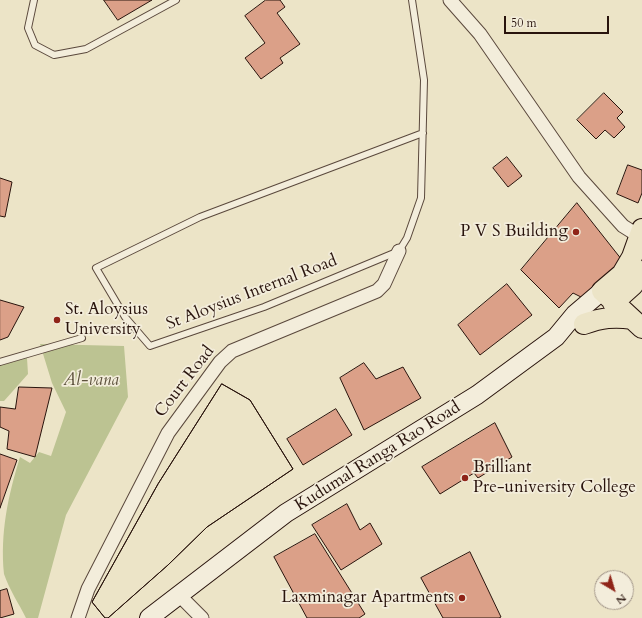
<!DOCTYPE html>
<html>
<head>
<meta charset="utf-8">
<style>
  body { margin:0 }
  #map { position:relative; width:642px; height:618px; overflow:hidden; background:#ece4c7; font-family:Cardo,serif }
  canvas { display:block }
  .north { position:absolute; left:594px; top:570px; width:40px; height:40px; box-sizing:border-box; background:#f3eddb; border:1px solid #a29689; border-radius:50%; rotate:142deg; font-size:11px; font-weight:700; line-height:16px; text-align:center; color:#29140d }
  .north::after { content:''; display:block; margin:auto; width:14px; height:18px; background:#8f2418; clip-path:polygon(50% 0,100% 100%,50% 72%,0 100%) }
  .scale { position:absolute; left:504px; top:16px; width:105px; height:18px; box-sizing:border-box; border:2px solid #29140d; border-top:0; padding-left:5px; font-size:12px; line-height:14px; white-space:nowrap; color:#29140d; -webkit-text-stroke:3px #f3eddb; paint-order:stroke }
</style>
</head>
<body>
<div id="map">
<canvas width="642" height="618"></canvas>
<div class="north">N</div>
<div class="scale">50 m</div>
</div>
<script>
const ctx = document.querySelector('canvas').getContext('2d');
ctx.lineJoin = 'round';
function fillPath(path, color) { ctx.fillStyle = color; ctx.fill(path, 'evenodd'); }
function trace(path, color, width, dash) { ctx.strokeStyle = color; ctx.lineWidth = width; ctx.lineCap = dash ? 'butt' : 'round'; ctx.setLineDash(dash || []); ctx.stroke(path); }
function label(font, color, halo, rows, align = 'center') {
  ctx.font = font + ' Cardo,serif'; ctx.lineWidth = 3.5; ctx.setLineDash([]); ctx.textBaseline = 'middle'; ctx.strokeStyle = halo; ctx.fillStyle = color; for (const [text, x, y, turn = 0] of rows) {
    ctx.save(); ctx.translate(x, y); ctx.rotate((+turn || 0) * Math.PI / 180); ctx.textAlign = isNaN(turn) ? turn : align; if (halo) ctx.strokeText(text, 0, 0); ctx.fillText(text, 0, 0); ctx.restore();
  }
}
const green = new Path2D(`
  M40,344l84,2 4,51 -62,118 -28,103h-12c-7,-14 -17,-29 -22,-44 -4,-41 4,-78 16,-117l10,6 9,-11 12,4 15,-44 -14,-29z
  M27,358l1,16 -24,27h-4v-36z`);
const building = new Path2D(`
  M104,0h48l-34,20z
  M266,0h14l5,7 -8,6 23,31 -20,14 3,5 -22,16 -16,-21 20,-15 -20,-27z
  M604,93l19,19 -6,6 8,9 -11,11 -9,-8 -9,9 -19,-19z
  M507,157l15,19 -14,11 -15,-19z
  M628,165l14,5v23l-4,10 -21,-9z
  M0,178l12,4 -7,35 -5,-1z
  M577,203l45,57 -39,38 -10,-5 -14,15 -38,-38z
  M507,284l25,31 -52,40 -22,-30z
  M0,300l24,7 -16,30 -8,3z
  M364,363l12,16 27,-12 18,31 -57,32 -24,-52z
  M222,384l28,16 43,69 -86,58 -39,38 -60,53h-3l-13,-16 66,-118z
  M222,384l28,16 43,69 -86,58 -39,38 -60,53h-3l-13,-16 66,-118z
  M19,387l33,1 -17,69 -28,-8 2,-18 -9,-4v-20l15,2z
  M336,409l16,26 -49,30 -16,-26z
  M495,423l17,34 -34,21 -4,-5 -34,21 -18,-27z
  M0,454l17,6 -17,48z
  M347,504l13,26 10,-7 12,21 -41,26 -29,-45z
  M315,534l50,80 -6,4h-52l-33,-61z
  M470,552l31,65 -2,1h-56l-22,-40z
  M7,589l7,25 -14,4v-27z`);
const lane = new Path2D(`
  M34,0l-6,28 7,17 19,10 32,-6 90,-49
  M412,0l12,80 -3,118 -14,40 -8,13 -135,56 -114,39 -25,-29 -29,-49 104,-51 223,-84
  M0,362l82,-24`);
const street = new Path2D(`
  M450,0l30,34 99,143 44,49 16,10
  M179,595l23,23
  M78,618l10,-29 80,-156 52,-71 12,-11 145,-60 7,-7 15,-33`);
const secondary = new Path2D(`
  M149,618l137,-105 191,-118 79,-58 19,-23 27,-23`);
const primary = new Path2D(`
  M642,229l-10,28 -10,17 -20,17 40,37
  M613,303l20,-18 9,-14
  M584,324c17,-6 30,-8 48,-5`);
const markers = [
  [576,232,4,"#8f2418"],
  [57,320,4,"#8f2418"],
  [465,478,4,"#8f2418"],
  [462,598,4,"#8f2418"]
];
const poiNames = [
  ["P V S Building",568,232],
  ["St. Aloysius",65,310,"left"],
  ["University",65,330,"left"],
  ["Brilliant",473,468,"left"],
  ["Pre-university College",473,488,"left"],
  ["Laxminagar Apartments",454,598]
];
const streetNames = [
  ["St Aloysius Internal Road",252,293,-21],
  ["Court Road",185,382,-52],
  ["Kudumal Ranga Rao Road",378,457,-32]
];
const parkNames = [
  ["Al-vana",91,381]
];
fillPath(green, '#bcc392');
fillPath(building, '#dba088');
trace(building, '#29140d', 1);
trace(lane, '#5a483c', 8);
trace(street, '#5a483c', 15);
trace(secondary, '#29140d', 20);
trace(primary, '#29140d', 22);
trace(lane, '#f3eddb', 6);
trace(street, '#f3eddb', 13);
trace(secondary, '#f3eddb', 18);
trace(primary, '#ece4c7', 20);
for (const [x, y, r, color] of markers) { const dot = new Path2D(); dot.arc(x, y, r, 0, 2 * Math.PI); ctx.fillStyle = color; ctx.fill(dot); trace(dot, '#f3eddb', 1.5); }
label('17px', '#29140d', '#f3eddb', poiNames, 'right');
label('17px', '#29140d', '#f3eddb', streetNames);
label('italic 17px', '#5c513c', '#f3eddb', parkNames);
</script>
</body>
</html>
